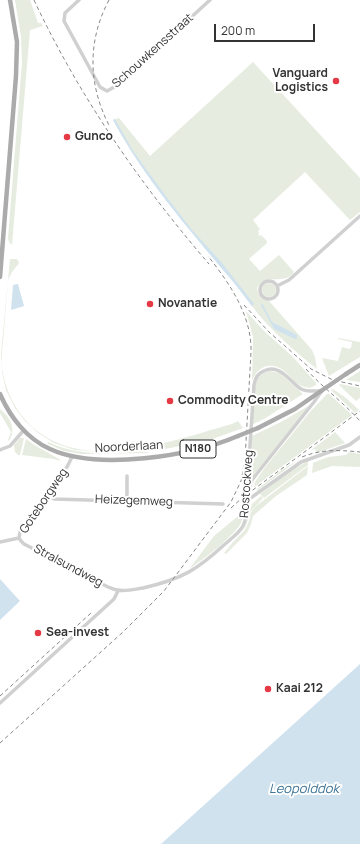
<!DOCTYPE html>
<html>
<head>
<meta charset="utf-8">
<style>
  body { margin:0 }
  #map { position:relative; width:360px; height:844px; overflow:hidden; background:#fff; font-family:Manrope,sans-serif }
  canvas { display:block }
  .scale { position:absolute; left:214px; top:24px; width:101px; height:18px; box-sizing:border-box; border:2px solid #333; border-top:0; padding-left:5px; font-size:12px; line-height:14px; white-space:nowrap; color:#333; -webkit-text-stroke:3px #fff; paint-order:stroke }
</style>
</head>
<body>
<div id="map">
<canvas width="360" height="844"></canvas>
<div class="scale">200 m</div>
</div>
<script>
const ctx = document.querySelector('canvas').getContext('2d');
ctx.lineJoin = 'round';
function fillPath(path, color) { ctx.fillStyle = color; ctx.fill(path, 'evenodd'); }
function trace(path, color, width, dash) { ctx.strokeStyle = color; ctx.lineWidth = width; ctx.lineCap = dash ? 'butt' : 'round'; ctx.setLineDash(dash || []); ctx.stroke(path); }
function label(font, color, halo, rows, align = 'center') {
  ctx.font = font + ' Manrope,sans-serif'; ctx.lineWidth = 4; ctx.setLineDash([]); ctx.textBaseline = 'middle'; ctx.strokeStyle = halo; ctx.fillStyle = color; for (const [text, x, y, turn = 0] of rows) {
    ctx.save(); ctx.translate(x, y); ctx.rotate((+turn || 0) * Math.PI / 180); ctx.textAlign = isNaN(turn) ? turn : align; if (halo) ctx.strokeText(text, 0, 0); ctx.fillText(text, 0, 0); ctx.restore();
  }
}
const green = new Path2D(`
  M15,0h15l8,23h3l2,3 -13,4 -18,215 -3,-3 -1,-4 14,-176 -1,-25z
  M253,62l107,116v34l-10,8 -45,-48 -52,48 7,9 -2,2 1,2 -1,2 2,1 1,-1 6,6v2l-18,16 11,12 19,-16 15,17c-11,15 -28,-1 -37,16 1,10 8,9 13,14l42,48 3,7 2,12c-18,-14 -35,-29 -50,-45 -14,-15 -25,-32 -38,-48 -42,-50 -84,-98 -116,-156l6,-2 31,38z
  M10,259h7l2,4 -7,9 -4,8c-1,17 -3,34 -4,51 -1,12 -3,25 -2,37 3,21 12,41 27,56 53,52 141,17 203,0l6,-3 5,7 -36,13 -53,10 -14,-1 -37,2 -28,-2 -21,-7 -16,-10 -14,-13 -9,-12 -9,-18 -4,-18 -1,-18z
  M262 290a7 7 0 1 1 14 0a7 7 0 1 1-14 0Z
  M246,311l18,20 28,25 25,28c-4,3 -7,5 -12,3 -14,-3 -19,-23 -37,-21 -8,1 -12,7 -16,14l1,-43z
  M338,338l22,4v15l-31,19 -7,-18 16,3 4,-14 7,2 2,-1 1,-6 -14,-3z
  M270,371l10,2 23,21 -39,25 -11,5c0,-11 -1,-39 6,-47 3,-3 7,-5 11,-6z
  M360,371v11l-14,-2z
  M340,384l20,4v10l-4,3 -17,-16z
  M333,389l13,9 13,12 -4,3 -24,-23z
  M328,393l24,22 -98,72 1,-5 8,-12 46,-57z
  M310,405l-55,68 -4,7h-2l3,-44 29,-14z
  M0,409c10,8 17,20 9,32l-1,-1 3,-8 -11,-19z
  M335,432l10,11 -28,10 -2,-4 -4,1z
  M20,438h4l-4,17h-2l-3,-3 -1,-7z
  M26,439l10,7 23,13 2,2 -7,-2 -32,-4z
  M48,442c23,11 46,12 71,11 10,-1 21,-2 31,0l-69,1 -17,-3 -16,-7z
  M349,452l11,2v13l-28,-1 -20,7 1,-10 15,-6 18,-2z
  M297,461l-39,29h-2l27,-21z
  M308,461v4l-44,33 -4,-4 30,-23z
  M308,466l-1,9 -31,21 -23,20 -2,8 -4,9 -21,21 -2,-1 10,-12 11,-11 4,-9 2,-9 5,-6z
  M261,496l2,2 -12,13 -6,17 -10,10 10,-11 7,-23z
  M244,511c-1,4 -1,8 -3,12 -5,11 -40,39 -51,45l24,-32z`);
const water = new Path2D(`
  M115,119l18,32 32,44 27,35 30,33 32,41 -2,2c-8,-10 -15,-20 -23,-29 -42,-50 -85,-99 -116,-157z
  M18,284l6,22 -13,4 2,-25z
  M262,303l10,19 25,13v4h-2l-21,-10 -13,-24z
  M0,579l20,22 -20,19z
  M360,664v180h-199z`);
const minor = new Path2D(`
  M79,0l-14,13 -1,8 36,66 7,4 9,-5 94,-86
  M260 290a9 9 0 1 1 18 0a9 9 0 1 1-18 0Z
  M277,286l12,-6 71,-64
  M0,450l10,-4 14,-16
  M248,492l4,-12 7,-9 55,-69 7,-10
  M47,496l7,3 169,5
  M247,498l5,-1 49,-35 48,-17 11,-8
  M127,501v-25
  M19,538l2,3 3,3 84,43c12,6 22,3 35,1 39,-9 54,-18 82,-44 6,-5 14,-11 18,-18 5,-9 4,-22 5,-33l-1,-3 7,-105c1,-6 4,-12 10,-14 16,-8 26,11 37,18 6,3 13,2 19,2
  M19,538l1,-6 47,-65 5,-10
  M0,542l19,-4
  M0,703l114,-104 4,-8`);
const major = new Path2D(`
  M0,277l16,-201 1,-34 -7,-42
  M346,374l14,-9
  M0,394c10,23 27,45 50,55 48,22 141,7 188,-13
  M258,428l37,-19 26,-18`);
const rail = new Path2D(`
  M34,0c45,96 106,184 175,264
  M109,0c-22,41 -21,86 1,127
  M244,305l25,27 42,37 22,11 27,6
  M306,369c17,19 37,33 54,52
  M302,457c19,-8 38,-7 58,-5
  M231,508l11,-10 118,-87
  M0,696l91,-83
  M0,743l123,-111 41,-41 67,-89 10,-21 4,-21 6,-108c1,-36 -21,-68 -43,-96`);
const majorBridge = new Path2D(`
  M321,391l25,-17
  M238,436l20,-8`);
const markers = [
  [336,81,4,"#e63946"],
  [67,137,4,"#e63946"],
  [150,304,4,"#e63946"],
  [170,401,4,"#e63946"],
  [38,633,4,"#e63946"],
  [268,689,4,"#e63946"]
];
const shields = [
  [198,449,36]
];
const shieldNames = [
  ["N180",198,449]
];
const streetNames = [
  ["Schouwkensstraat",153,51,-42],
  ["Noorderlaan",129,447,-3],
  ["Rostockweg",247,484,-86],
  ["Goteborgweg",44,501,-56],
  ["Heizegemweg",134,501,2],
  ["Stralsundweg",68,566,28]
];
const poiNames = [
  ["Vanguard",328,74,"right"],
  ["Logistics",328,88,"right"],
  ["Gunco",75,137],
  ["Novanatie",158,304],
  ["Commodity Centre",178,401],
  ["Sea-invest",46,633],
  ["Kaai 212",276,689]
];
const waterNames = [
  ["Leopolddok",304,789]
];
fillPath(green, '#e6ecdf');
fillPath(water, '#cfe2ee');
trace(minor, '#d0d0d0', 3.5);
trace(major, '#ababab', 4.5);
trace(rail, '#888', 1, [4, 3]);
trace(majorBridge, '#ababab', 4.5);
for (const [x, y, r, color] of markers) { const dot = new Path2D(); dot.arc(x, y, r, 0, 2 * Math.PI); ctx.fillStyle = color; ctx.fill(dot); trace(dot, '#fff', 1.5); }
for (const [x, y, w] of shields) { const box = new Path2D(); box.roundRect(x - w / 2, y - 9, w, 18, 3); ctx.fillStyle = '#fff'; ctx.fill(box); trace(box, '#333', 1); }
label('bold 11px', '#333', null, shieldNames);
label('12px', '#333', '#fff', streetNames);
label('bold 12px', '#333', '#fff', poiNames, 'left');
label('italic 13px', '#3f7597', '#fff', waterNames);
</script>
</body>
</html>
